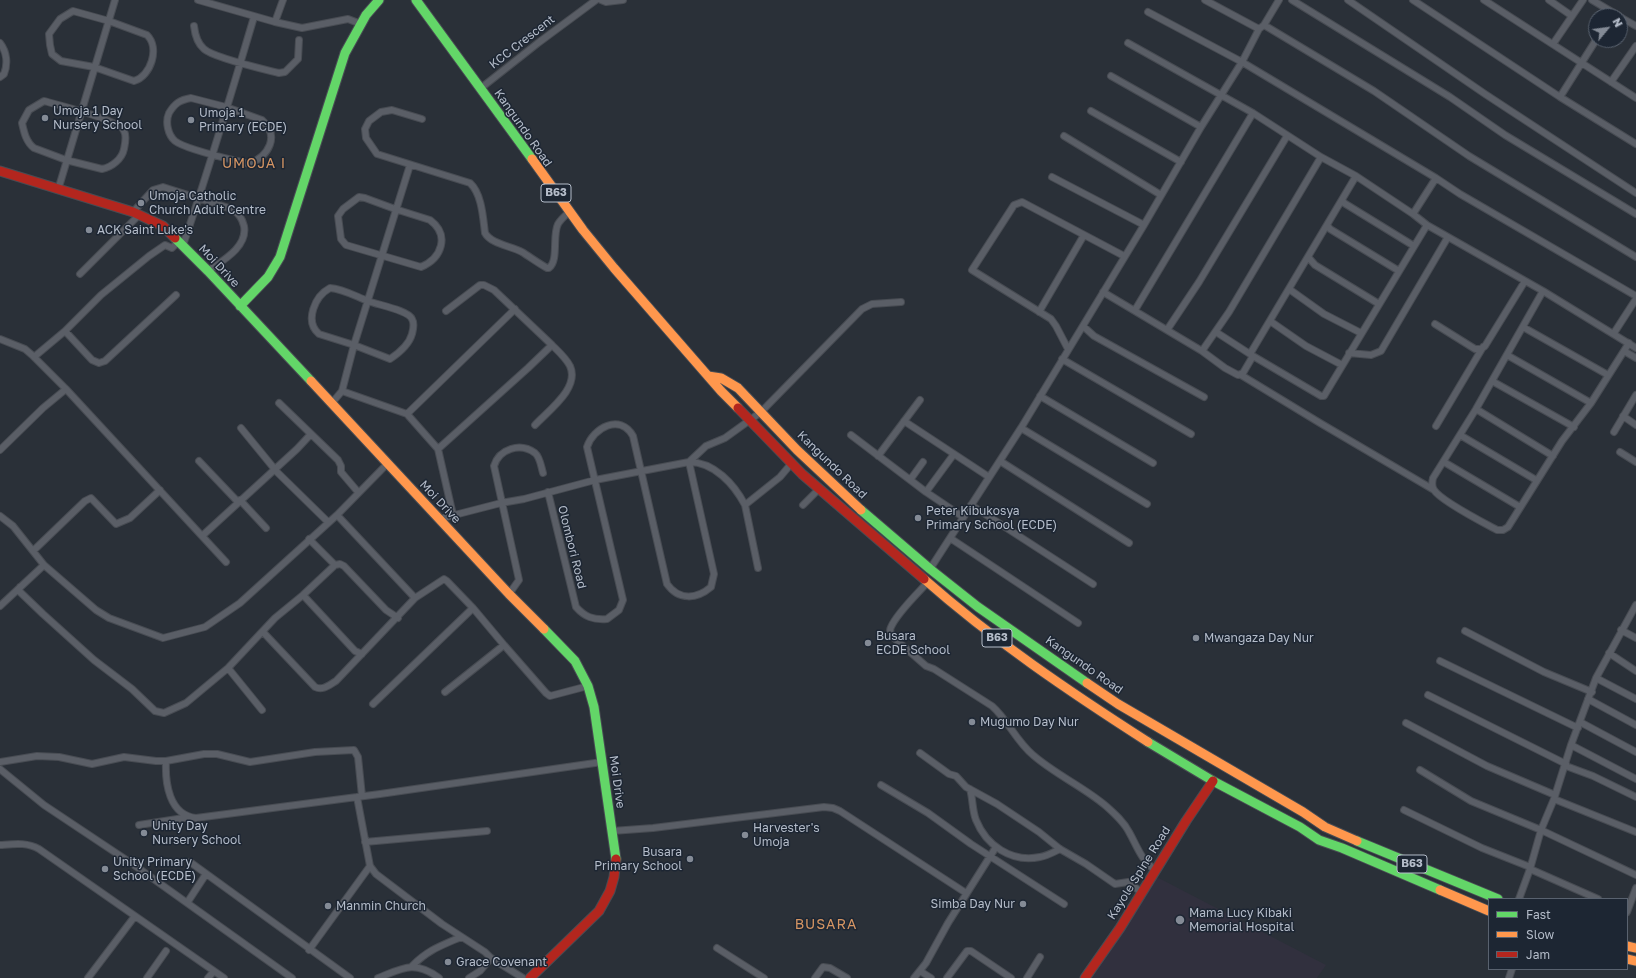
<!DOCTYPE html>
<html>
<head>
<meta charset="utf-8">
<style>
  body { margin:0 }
  #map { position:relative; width:1636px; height:978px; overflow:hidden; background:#2a3038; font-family:"Golos Text",sans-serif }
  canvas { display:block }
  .legend { position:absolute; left:1488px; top:898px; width:140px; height:72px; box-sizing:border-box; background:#1d2633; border:1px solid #59626f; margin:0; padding:5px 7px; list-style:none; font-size:12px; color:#b4bcc9 }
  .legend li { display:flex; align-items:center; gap:8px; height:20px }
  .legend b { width:20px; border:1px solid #59626f }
  .north { position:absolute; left:1588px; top:8px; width:40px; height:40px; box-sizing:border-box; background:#1d2633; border:1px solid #59626f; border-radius:50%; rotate:61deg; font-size:11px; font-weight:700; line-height:16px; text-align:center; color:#b4bcc9 }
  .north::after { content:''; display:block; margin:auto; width:14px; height:18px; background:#848b96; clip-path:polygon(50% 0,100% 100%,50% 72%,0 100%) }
</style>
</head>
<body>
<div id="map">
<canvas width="1636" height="978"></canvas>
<ul class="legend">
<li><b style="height:5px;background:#63d668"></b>Fast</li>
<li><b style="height:5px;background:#ff974d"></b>Slow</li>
<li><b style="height:5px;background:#b3261e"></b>Jam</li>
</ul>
<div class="north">N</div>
</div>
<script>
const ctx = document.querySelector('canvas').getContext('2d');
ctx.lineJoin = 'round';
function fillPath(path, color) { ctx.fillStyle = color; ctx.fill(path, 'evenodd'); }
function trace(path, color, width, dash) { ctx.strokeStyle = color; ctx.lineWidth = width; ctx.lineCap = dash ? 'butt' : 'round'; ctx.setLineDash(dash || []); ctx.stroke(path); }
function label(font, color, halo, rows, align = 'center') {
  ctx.font = font + ' "Golos Text",sans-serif'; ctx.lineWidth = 3; ctx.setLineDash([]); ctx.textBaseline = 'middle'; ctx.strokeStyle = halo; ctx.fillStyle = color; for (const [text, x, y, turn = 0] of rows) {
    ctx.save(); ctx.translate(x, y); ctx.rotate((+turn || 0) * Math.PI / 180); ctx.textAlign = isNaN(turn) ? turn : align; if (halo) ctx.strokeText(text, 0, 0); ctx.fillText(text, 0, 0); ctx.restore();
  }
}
const medical = new Path2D(`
  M1151,874l175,91 -9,13h-233z`);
const street = new Path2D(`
  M198,0l77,22 8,-22
  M601,0l5,2 17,-2
  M1205,0l54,29
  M1292,0l158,97 55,38 131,79
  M1348,0l137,94 151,99
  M1413,0l147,97 76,47
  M1484,0l152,98
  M1549,0l23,16
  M1592,0l27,16
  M73,11l36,10 38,14c13,13 4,41 -13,46l-40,-14 -33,-6 -9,-7 -2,-9 -1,-11 11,-15z
  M1148,12l94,50 194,116 24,16 176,102
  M1620,17l16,9
  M275,22l27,6 46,-9 13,5
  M1264,25l110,66 95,65 167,101
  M194,26c1,9 3,17 10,23 10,9 59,20 75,24l6,-1 13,-13 1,-19
  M0,43c7,9 8,21 4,31l-4,3
  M1128,43l125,70 68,44 35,19 57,38 14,11 116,66 93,57
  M1553,44l30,-44
  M1111,76l90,51
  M1611,82l25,-36
  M481,88l57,-45 58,-43
  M1560,97l36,-57
  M191,98l35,9 36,13c18,16 7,36 -13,44 -15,-4 -63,-14 -74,-23 -7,-6 -10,-19 -6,-28 6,-10 11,-13 22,-15z
  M44,101c14,4 76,19 80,30 3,5 1,13 0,18 -2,10 -12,18 -22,20l-36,-9 -32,-12c-8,-6 -10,-16 -12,-25l7,-13z
  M1091,111l90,51
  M422,119l-30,-9 -11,2 -12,9 -4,8 1,9 11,16 93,29c12,11 13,35 15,50 6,11 26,13 37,19 8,5 16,11 25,16h2c10,-8 3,-32 9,-44 3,-5 7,-8 11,-12
  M1064,136l97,59
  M1052,177l92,48
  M58,190l57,-190
  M359,197l6,1 30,11 35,11c20,15 12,38 -9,47l-75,-22 -5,-6 -3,-23 5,-7z
  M1342,200l2,3 70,43
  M133,212l20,-22 10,-3 69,22c7,5 10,9 12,17 4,21 -22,35 -36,45
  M1413,214l23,-36
  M1327,225l3,4 69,42
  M183,245c26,-75 48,-151 71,-228
  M1308,257l7,8 64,39
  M80,274l59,-59
  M330,288c13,1 25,8 38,13 10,4 40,9 44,18 3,5 1,10 0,15 -3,11 -13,19 -22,25l-36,-14 -35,-11c-15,-13 -4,-38 11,-46z
  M1289,289l35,25 37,19
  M1543,291l-67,118 -43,69c-1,4 -1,9 1,12 7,11 50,33 63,40h6l5,-3 54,-86 29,-38 38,-60
  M1103,292l99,59 23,17 13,7 5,-2 10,-17
  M176,295l-71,66 -6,2 -7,-3 -27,-29 36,-36 48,-39 16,-11 7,3 7,-7
  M1135,310l118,-197
  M1039,312l45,-77
  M1270,321l36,25 36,19
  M1435,324l40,25h6l4,-3 40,-65
  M1083,326l11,10 110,61
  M1523,327l85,48
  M1167,330l32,-48 88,-146
  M1216,332l37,24 68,40h3l103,-171
  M1614,333l22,-34
  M0,339l25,10 7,6 34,34 160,173
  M1068,349l-12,-23 -5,-7 -79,-49 42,-65 8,-3 102,54
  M1202,351l27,-39 92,-155
  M1624,351l12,7
  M1349,353l22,2 10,-4 67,-114
  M1250,354l106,-178
  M1507,355l84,48
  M34,357l31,-26
  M1062,359l129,75
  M1241,375l79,48 114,67
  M1492,381l82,46
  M342,391l12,-46 56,-180
  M1040,396l113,67
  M279,403l59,57 3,6v6l17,20
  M331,404l11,-13 65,23 31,35 15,66
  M1476,409l77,47
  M407,414l108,-105
  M1623,416l13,9
  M904,421l85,56
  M535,425c14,-15 45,-37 35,-59 -4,-8 -12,-15 -18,-21
  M1436,426l47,-79
  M241,428l36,44 51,50
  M1021,428l126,76
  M1614,432l22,-37
  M851,435l75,57 37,25
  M1460,435l76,45
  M438,449l90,-81 24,-23 -58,-55 -10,-5h-4l-34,26
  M0,450l43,-42 23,-19
  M1620,452l16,10
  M878,456l42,-56
  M199,461l39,41
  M1000,461l129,82
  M1444,462l76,45
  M910,480l13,-18
  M548,492l28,115c9,10 17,13 31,12l12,-9 4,-10 -36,-153c6,-19 33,-34 46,-11l34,148c12,17 30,15 44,3l3,-13 -25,-112 17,-16 19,-8 36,-26 101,-103 10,-5 29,-2
  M926,492l28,-38
  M240,500l26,28
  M745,505l35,-28 11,-13
  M803,505l16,-16
  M971,505l122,79
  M337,515l78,83
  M0,516l13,10 31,39 52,45 13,8 54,20 42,-11 35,-24 97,-88 51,-52
  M439,519l62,-16 23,-4 71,-19 94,-18c25,0 45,22 56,43l13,63
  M202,536l95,-87 14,-15
  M950,538l128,85
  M309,539l26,26
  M33,551l52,-50 6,-3 25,26 14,-6 30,-28
  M930,569l91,-141 123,-203 57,-98 41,-65 17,-33 5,-4 15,-25
  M927,583c-10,11 -30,30 -36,44 -2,4 0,8 3,11l32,28 8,3 58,37c16,14 24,35 41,49 23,20 51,32 73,51 9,8 18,16 23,26 8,14 12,28 26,38
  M20,587l-1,4 24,23 51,46 38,29 23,22 9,2 22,-10 42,-35 47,-50 28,-23 32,-30 5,-1 4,2 42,44 12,8
  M509,594l10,-14 -25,-114c5,-17 26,-24 41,-13 5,4 6,13 8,20
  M303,595l52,56 7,3
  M0,606l44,-41
  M1621,630l15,8
  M1465,631l79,41 48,20
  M263,632l52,55c8,4 14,-2 21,-6l79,-83 29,-19 3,2 26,27 31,37 -59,47
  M504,645l42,48 4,3 38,-10
  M1609,653l27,18
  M1440,661l138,67
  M228,668l34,42
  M1596,678l40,21
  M1428,695l138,69
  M1588,699l48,26
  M373,704l100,-96
  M1580,722l56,30
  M1406,723l81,43 68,29
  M1571,745l65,34
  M920,753l29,21 7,2 10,11 31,17 42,28 21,17 26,15 29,20 13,-2 13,10
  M166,761l38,-7h13l33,8 65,-10 39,-2 4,7 4,39
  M0,762l37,-6 22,1 33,7 32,-7 32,4h10c-1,22 3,54 30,57l184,-24 222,-32
  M1566,766l27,10 43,21
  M0,769l44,36 90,60 158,113
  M1420,770l51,31 70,29 95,45
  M881,785l47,28 43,31 93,60
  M970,789c3,10 2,21 6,31 10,25 35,43 64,37 7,-1 14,-5 20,-8
  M357,797l13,69 6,8 66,50 43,28 6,6 32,20
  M1554,799l82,33
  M1404,810l78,38 48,19
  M139,825l51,-8
  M612,831l41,-3 171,-21 9,1 7,3 126,82
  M365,842l122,-11
  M0,845c14,-1 27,-3 39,4l185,129
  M190,862l160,116
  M1530,869l68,30
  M1519,899l11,-30 11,-39 13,-31 17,-54 25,-67 40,-73
  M187,903l19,-29
  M1627,912l9,-24
  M717,948l47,30
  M309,950l61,-84
  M412,966c16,-16 28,-20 49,-29
  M920,971l11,7
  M88,978l47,-62
  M147,978l19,-27
  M208,978l6,-7
  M378,978c25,-10 37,-18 61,0
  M469,978l11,-7 11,-13
  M815,978l8,-11 7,1 17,10
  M914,978l12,-15 22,-40 48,-76
  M947,978l20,-27h4l40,27
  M1027,978l13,-21
  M1509,978l3,-9`);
const fast = new Path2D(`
  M416,0l116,159
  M175,238l33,33 103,110
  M240,306l28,-29 12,-20 65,-204 21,-38 13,-15
  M861,510l69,59 48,38 109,76
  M544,629l31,32 13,25 6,21 22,152
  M1148,742l65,39 87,46 19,13 23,8 98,42
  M1357,841l141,58`);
const slow = new Path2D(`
  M532,159l51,71 31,38 107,123 17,17
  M708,376l13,2 17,10 59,62 64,60
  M311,381l198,213 35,35
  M924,579c69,61 146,113 224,163
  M1087,683l31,21 185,108 22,15 32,14
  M1440,890l49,21
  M1627,946l9,2
  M1627,959l9,2`);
const jam = new Path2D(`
  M0,171l133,41 30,14 12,12
  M738,408l64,66 122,105
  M530,978l69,-67 11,-20 4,-14 2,-18
  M1085,978l35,-50 66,-107 27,-40`);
const markers = [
  [45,118,4,"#848b96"],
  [191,120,4,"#848b96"],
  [141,203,4,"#848b96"],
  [89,230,4,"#848b96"],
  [918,518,4,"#848b96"],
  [1196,638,4,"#848b96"],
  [868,643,4,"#848b96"],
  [972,722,4,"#848b96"],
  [144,833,4,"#848b96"],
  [745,835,4,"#848b96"],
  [690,859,4,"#848b96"],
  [105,869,4,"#848b96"],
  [1023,904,4,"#848b96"],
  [328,906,4,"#848b96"],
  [1180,920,5,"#848b96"],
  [448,962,4,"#848b96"]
];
const shields = [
  [556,193,30],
  [997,638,30],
  [1412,864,30]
];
const shieldNames = [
  ["B63",556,193],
  ["B63",997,638],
  ["B63",1412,864]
];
const streetNames = [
  ["KCC Crescent",522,42,-38],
  ["Kangundo Road",523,128,55],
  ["Moi Drive",219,266,47],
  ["Kangundo Road",832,465,44],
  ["Moi Drive",440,502,47],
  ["Olombori Road",572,547,76],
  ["Kangundo Road",1084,665,35],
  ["Moi Drive",617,782,82],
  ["Kayole Spine Road",1139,873,-58]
];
const poiNames = [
  ["Umoja 1 Day",53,111],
  ["Nursery School",53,125],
  ["Umoja 1",199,113],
  ["Primary (ECDE)",199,127],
  ["Umoja Catholic",149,196],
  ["Church Adult Centre",149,210],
  ["ACK Saint Luke's",97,230],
  ["Peter Kibukosya",926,511],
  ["Primary School (ECDE)",926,525],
  ["Busara",876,636],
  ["ECDE School",876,650],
  ["Mwangaza Day Nur",1204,638],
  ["Mugumo Day Nur",980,722],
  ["Unity Day",152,826],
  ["Nursery School",152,840],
  ["Harvester's",753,828],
  ["Umoja",753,842],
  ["Busara",682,852,"right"],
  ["Primary School",682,866,"right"],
  ["Unity Primary",113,862],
  ["School (ECDE)",113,876],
  ["Simba Day Nur",1015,904,"right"],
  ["Manmin Church",336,906],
  ["Mama Lucy Kibaki",1189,913],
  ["Memorial Hospital",1189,927],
  ["Grace Covenant",456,962]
];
const quarterNames = [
  ["UMOJA I",254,164],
  ["BUSARA",826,925]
];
fillPath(medical, '#31303e');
trace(street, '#484c53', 8);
trace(fast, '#484c53', 11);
trace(slow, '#484c53', 11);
trace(jam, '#484c53', 11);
trace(street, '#5a5e66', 6);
trace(fast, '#63d668', 9);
trace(slow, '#ff974d', 9);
trace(jam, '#b3261e', 9);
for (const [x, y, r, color] of markers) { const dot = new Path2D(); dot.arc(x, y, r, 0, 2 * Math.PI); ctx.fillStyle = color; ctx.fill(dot); trace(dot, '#1d2633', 1.5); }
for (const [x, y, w] of shields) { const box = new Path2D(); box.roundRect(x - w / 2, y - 9, w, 18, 3); ctx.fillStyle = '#1d2633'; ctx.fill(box); trace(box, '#b4bcc9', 1); }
label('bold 11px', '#b4bcc9', null, shieldNames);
label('12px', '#b4bcc9', '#1d2633', streetNames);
label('12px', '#b4bcc9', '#1d2633', poiNames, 'left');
ctx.letterSpacing = '1px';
label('14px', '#d59563', '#1d2633', quarterNames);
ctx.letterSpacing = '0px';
</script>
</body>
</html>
